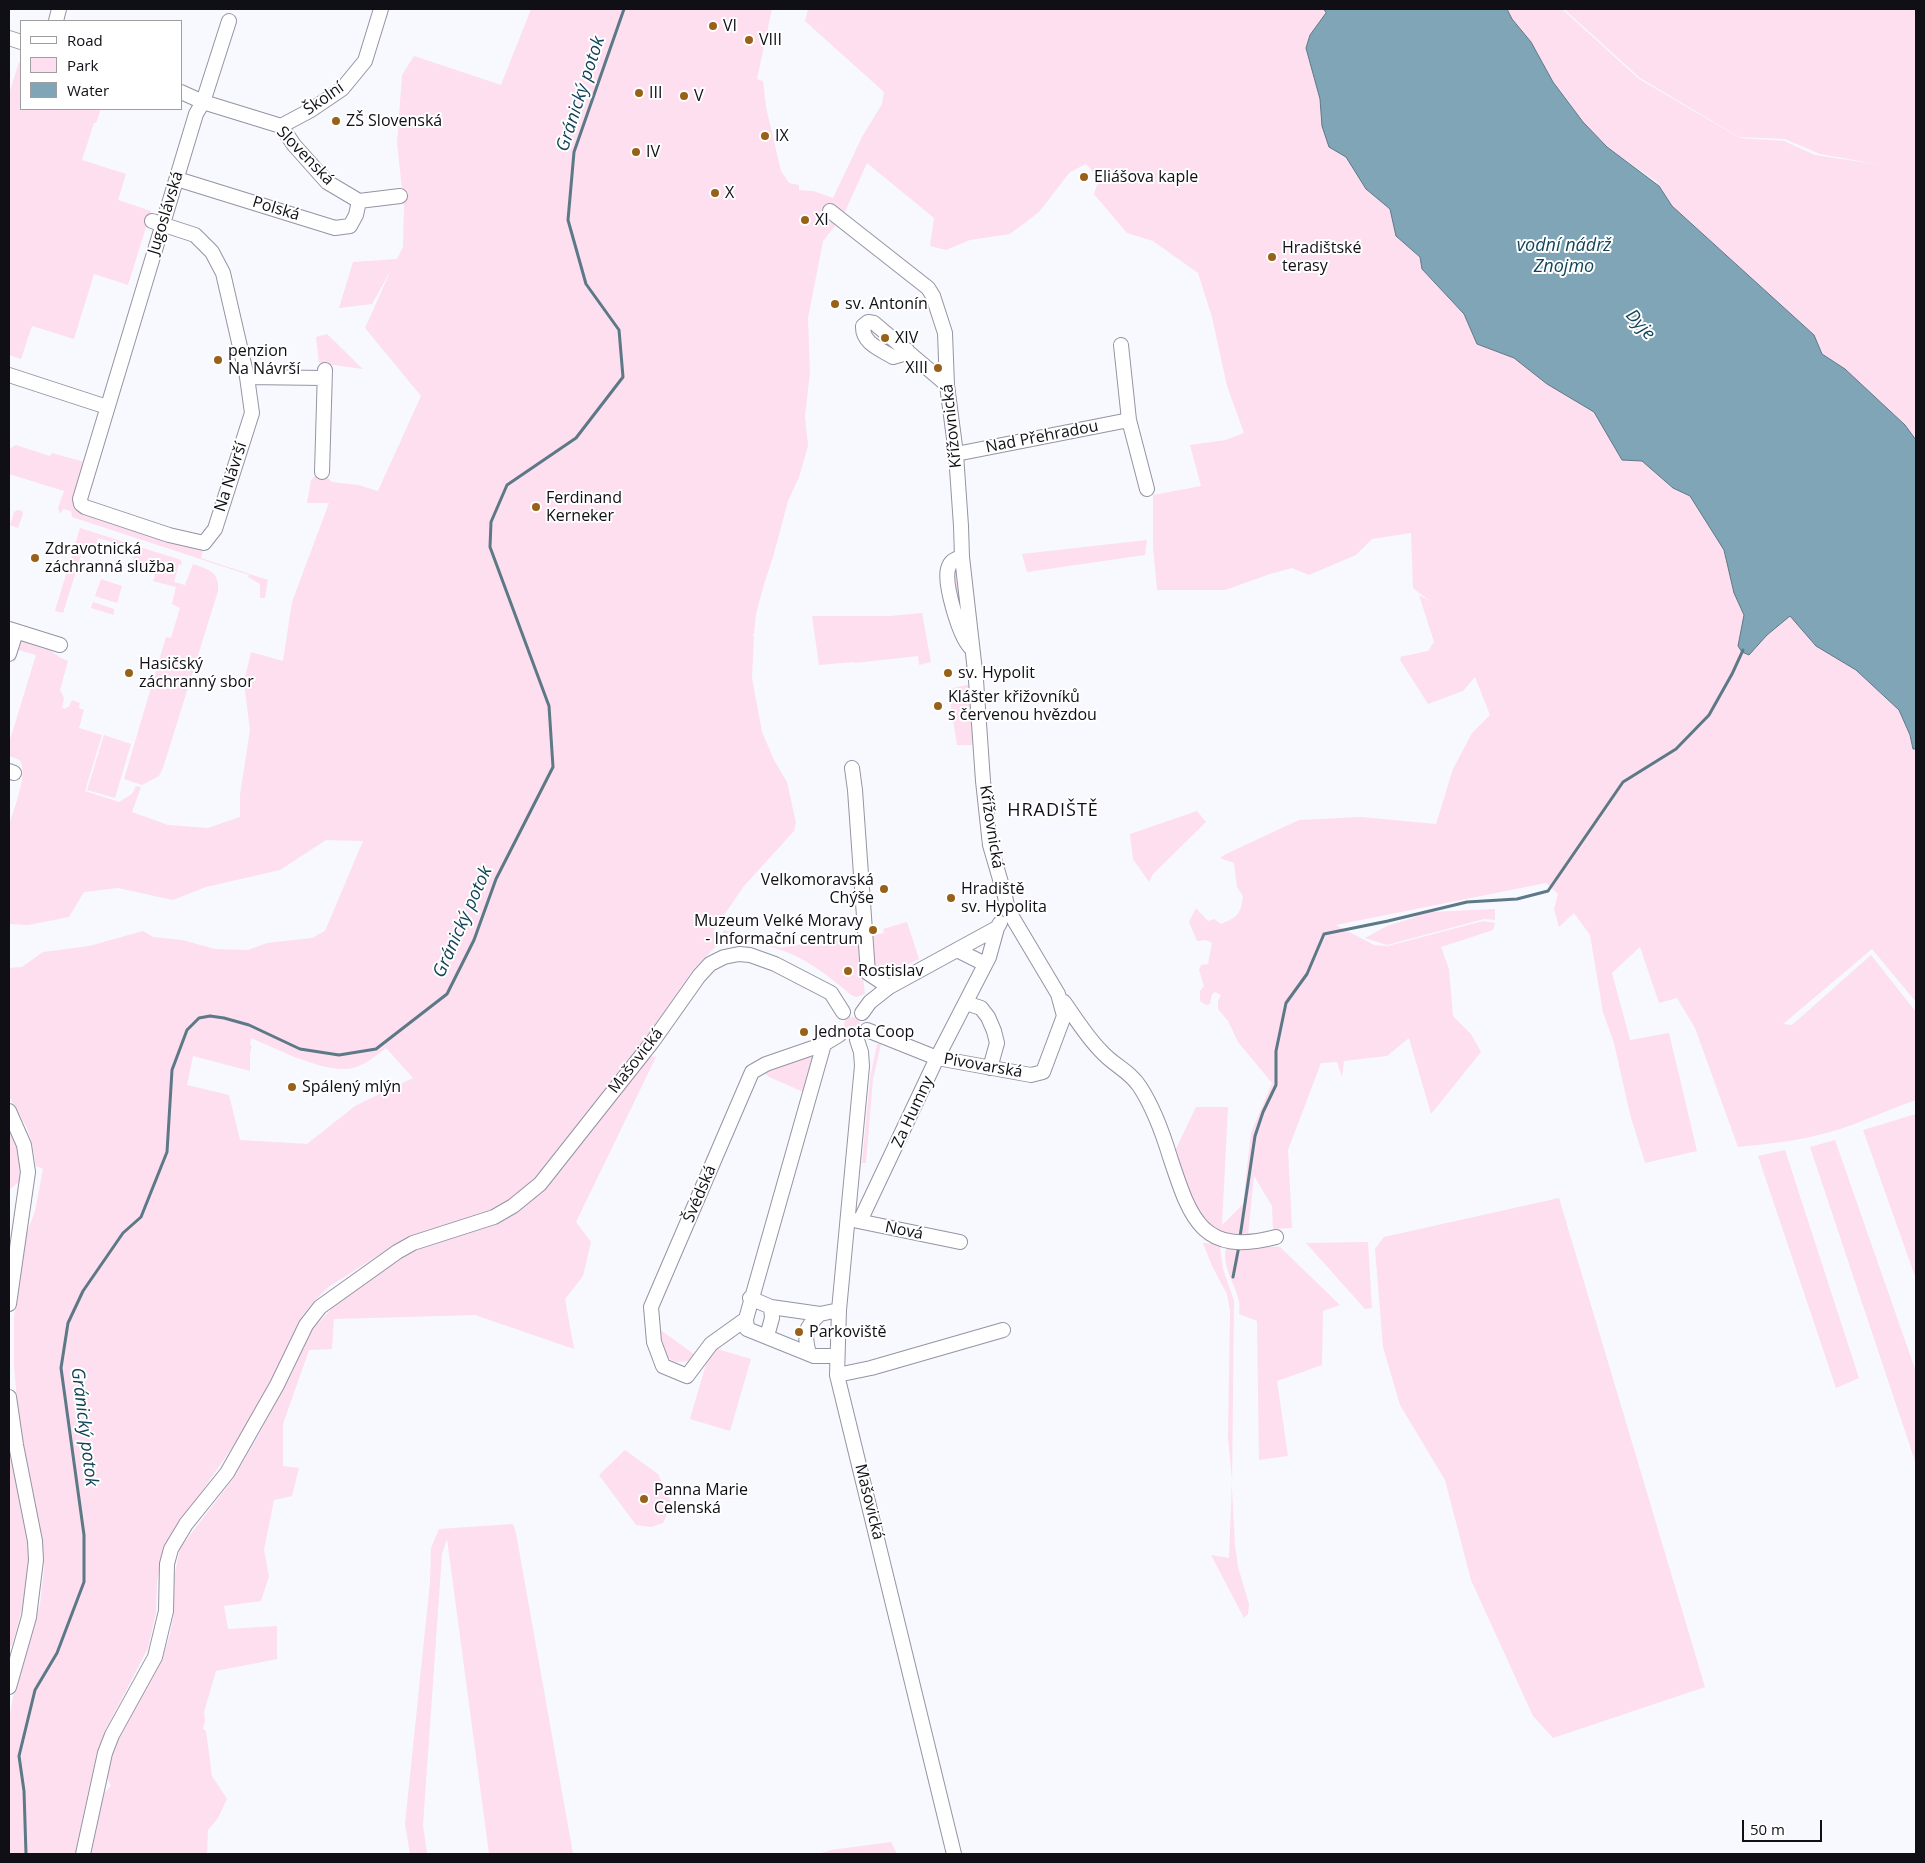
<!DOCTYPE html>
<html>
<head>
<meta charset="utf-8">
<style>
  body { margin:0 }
  #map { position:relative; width:1925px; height:1863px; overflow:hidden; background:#f8f8ff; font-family:"Open Sans",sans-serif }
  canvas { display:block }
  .frame { position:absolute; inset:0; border:10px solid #0f0f15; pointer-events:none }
  .legend { position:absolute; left:20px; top:20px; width:162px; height:90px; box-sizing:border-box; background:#fff; border:1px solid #9f9fa1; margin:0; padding:6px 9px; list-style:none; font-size:15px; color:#0f0f15 }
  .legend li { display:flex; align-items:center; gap:10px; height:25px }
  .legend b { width:25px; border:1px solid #9f9fa1 }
  .scale { position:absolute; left:1742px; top:1820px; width:80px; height:22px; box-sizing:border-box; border:2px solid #0f0f15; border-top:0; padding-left:6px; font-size:15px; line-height:18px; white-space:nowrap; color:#0f0f15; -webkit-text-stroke:4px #fff; paint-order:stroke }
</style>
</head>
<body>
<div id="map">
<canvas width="1925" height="1863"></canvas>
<div class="frame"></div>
<ul class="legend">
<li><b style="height:6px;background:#fff"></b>Road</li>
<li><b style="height:14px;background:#fddfef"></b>Park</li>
<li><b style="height:14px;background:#7fa5b7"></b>Water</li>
</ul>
<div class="scale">50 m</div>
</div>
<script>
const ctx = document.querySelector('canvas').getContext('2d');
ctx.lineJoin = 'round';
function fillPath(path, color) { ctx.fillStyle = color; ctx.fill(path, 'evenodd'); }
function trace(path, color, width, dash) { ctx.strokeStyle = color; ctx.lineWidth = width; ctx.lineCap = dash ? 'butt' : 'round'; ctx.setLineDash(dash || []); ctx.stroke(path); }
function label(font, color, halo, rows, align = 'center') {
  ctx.font = font + ' "Open Sans",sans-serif'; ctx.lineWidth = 4; ctx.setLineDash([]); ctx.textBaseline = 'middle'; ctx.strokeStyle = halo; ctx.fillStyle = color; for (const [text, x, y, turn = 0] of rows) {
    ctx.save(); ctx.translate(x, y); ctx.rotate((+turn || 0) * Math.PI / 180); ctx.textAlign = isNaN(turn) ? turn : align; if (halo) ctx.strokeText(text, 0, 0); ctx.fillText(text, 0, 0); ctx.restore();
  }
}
const green = new Path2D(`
  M531,9h241l-15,70 6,2 3,26 15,64 8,12 10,2v5l14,1 20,7 29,-61 20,-33 2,-12 -79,-71 3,-12h516l2,4 -16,22 -4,13 14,51 2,27 7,21 17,9 20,33 24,20 6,27 24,21 2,12 42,45 13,30 37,14 33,26 47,28 28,48 20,1 31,27 17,8 34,54 10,43 10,22 -5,23 10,17 18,-20 23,-19 26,30 40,24 43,40 11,25 3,13 3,1v253l-44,-53 -89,75 9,1 79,-70 45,57v88c-30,10 -59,25 -90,33 -29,8 -59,11 -88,14l-43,-119 -18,-30 -18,5 -19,-56 -28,26 18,67 39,-7 28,118 -52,12 -15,-49 -16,-71 -11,-31 -13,-77 -16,-22 -15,14 -5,-18 4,-15 -12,-11 -210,42 38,20 14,1 95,-25 12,2 -2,7 -52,17 8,22 4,47 18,18 10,18 -50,62 -22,-76 -22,18 -43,5 -2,16 -5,-15 -16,1 -33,87 4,78 -19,1 -1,-23 -18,-30 -6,60 -33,-6 -21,-19 -20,-58 22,-46h32l-6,118 21,-21 8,-71 21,-50 -34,-41 -10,-21 -10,-12v-8l3,-6 -6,-3 -3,2 -2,10 -4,1 -6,-4v-10l4,-5 -5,-16 2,-5 7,-1 4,-21 -6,-3 -9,1 -8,-19 7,-14 12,13 6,-2 7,5c16,-7 20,-9 22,-28l-6,-9 -3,-24 -14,-5 6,-4 73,-34 62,-3 75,7 17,-55 19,-36 18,-18 -15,-38 -12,14 -35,13 -28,-44 1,-1 -1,-2 28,-6 6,-9 -15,-47 12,7 -18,-14 -2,-55 -39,6 -16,16 -47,20 -17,-7 -22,6 -45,16h-68l-4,-43v-52l48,-9 -11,-41 36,-5 18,-7 -17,-47 -15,-69 -14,-44 -45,-32 -26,-8 -33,-39 5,-15 -13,-15 -16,8 -31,40 -29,22 -40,6 -24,10 -16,-4 4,-28 -67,-55 -24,53 -20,25 -15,77 2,54 -5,44 3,30 -9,31 -11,24 -15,56 -9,27 -8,30 -2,20 -2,1 2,1 -2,42 10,54 12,28 13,22 9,41 -2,8 -50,55 -31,45 2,4h7l2,-5 56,18 78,-14 7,60 -9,3 -5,-2c-29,-25 -57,-46 -97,-52 -11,-2 -24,0 -35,0l-26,27 -46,66 -113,143 -25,21 -18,10 -80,27 -18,9 -63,40 -15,14 -13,16 -20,44 -44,79 -74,107 -7,36 -1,31 -8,35 -43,83 -9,25 -21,98h-66v-134l5,-28 26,-87 4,-37 -2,-28 -24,-126 -4,-48v-48l9,-74 12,-33 8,-42 -7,-3 -4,-23 -5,-15 -18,-31v-129l13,-1 21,-15 46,-6 54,-15 10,6 29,3 33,9 33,1 19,-7 45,-5 13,-7 38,-90 -37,-1 -46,30 -74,17 -33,13 -55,-12 -34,4 -15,25 -41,8 -19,-1v-102h1c5,-15 18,-49 10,-62l-11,-4v-13l27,-88 -18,-5 -3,12 -5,-2 6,-21c11,3 19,7 29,10l2,-1 14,10 7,3 -8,29 4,8 -2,10 4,1 1,-2h2l3,-7 8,3 -1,5 5,2 -5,18 23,7 -17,56 34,11 13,-8 4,-8 5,1 -9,25 36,13 40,3 32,-11v-22l10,-65 -6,-48 7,-30 32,9 9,-59 37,-99h-22l4,-23 6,-6 10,3 5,5 26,3 20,6 43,-95 -56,-68 26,-58 -19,34 -33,4 14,-46 44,-3 6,-12 1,-39 -7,-65 5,-68 12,-19 87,29zM251,1038c26,11 74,36 102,30 12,-3 24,-13 33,-20l27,30 -58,28 -48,38 -67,-4 -11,-45 -42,-10 6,-29 57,15v-18l2,-7 -2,-1z
  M1507,9h55l77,70 101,59 44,3 31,14 67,10 -62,-11 -35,-15 -46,-2 -99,-59 -76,-69h352v431l-11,-15 -60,-56 -23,-15 -8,-19 -142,-129 -15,-24 -50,-35 -24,-25 -30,-41 -22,-39 -19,-23z
  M19,62h2v47h80l-5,14h-2l-12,37 44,14 -8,26 33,11 -23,74 -34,-11 -20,65 -42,-13 -11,33 -12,-4v-261z
  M327,334l36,35 -44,-6 -3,-26z
  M16,445l34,11 2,-3 36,10 -14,44 101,32 28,11 -2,8 67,22 -3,18h-5v-14l-12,-7 1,-2 -177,-58 -1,-6 -8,-2 -3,5 -2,-6 6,-17 -55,-17v-25z
  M18,510l4,1 1,3 -5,14 -8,-3 4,-13z
  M80,528l101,32 1,5 -3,-1 -5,18 11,3 8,-21c15,5 27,8 25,27l-55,177 -4,8 -17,9 -18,-6 42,-142 5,1 9,-30 -8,-4 4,-17 -23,-6 3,-9 -24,-7 3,-16 -37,-11 -2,8 -11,-3 -22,70 -8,-2z
  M1147,540l-2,15 -118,17 -5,-18z
  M957,564l11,75 -9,-19 -7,-54z
  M101,579l21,7 -5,17 -22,-7z
  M93,602l21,7v6l-23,-7z
  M922,613l9,49 -12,3 -1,-9 -64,7v-1l-35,3 -7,-49h78z
  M971,684l2,42 -1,19h-15l-9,-56z
  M104,735l27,9 -16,54 -28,-8z
  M1197,811l9,11 -53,52 -4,8 -16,-23 -3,-25z
  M1495,909v11l-11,-1 -97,26 -22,-7 22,-12 44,-14z
  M907,922l12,37 -38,18 -9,-11 -2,-30 14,-3 -1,-4z
  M844 1025a8 8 0 1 1 16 0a8 8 0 1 1-16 0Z
  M877,1044h4l-8,35 -7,84h-4l8,-85z
  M809,1055l7,4 -8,35 -39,-17 -6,-6z
  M650,1056l6,1 -80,165 15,20 -8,34 -18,23 9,50 -99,-34 -141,4 -2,30 -23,1 -26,74v42l16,2 -7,28 -18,4 -10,50 5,26 -8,25 -37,5 4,23 49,-3v33l-61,12 -12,41 1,9 -2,8 3,2 6,45 15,23 -9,19 -10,12 -1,24h-116l13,-61 7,-7 -4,-9 4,-19 8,-20 44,-82 7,-22 3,-16v-35l7,-35 53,-69 25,-43 34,-63 12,-30 7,-12 24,-26 65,-47 16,-8 81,-27 20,-11 28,-23z
  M1916,1114v165l-53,-149z
  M9,1121l11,27 2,31 -13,11z
  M1835,1140l81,232v92l-106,-317z
  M1785,1150l74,228 -23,10 -78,-232z
  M1559,1198l146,489 -152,51 -20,-22 -62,-136 -26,-100 -45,-75 -17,-58 -8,-98 9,-12z
  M1368,1242l4,66 -7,1 -59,-66z
  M1203,1243l20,1 -3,4 3,21 11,32 -2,188 3,56 3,22 11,37 -1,10 -4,4 -33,-63 18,3 3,-79 -4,-41 2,-127 -3,-17 -15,-28z
  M1228,1244l52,3 60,58 -17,6 -1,54 -45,16 11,75 -29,4 -2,-139 -18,-7c0,-4 1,-8 0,-12 -3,-19 -21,-39 -11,-58z
  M658,1328l37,27 -7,6c-3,0 -9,1 -12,1 -14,-5 -18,-21 -18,-34z
  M711,1347l40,12 -21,72 -40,-12z
  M9,1446c6,28 15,56 18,84 4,40 -3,77 -15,115l-3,3z
  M625,1450l33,24 14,30 -9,19 -12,4 -15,-2 -37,-50z
  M513,1524l3,9 57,321h-84l-42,-315 -5,15 -19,271 4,29h-17l-5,-30 25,-242 1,-34 8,-19z
  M891,1842l6,12h-79l13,-4z`);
const water = new Path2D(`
  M1324,9h183l5,10 19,23 22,40 30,40 24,25 52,39 13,20 142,129 8,19 23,15 60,56 11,15v309h-3l-3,-14 -11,-25 -43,-40 -40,-24 -26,-30 -23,19 -18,20 -7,-3 -4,-6 6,-31 -10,-22 -10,-43 -34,-54 -17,-8 -31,-27 -20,-1 -28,-48 -47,-28 -33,-26 -37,-14 -13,-30 -42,-45 -2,-12 -24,-21 -6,-27 -24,-20 -20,-32 -17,-10 -7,-21 -2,-27 -14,-51 4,-13 16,-22z`);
const stream = new Path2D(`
  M1240,1237l15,-101 8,-24 13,-27v-34l10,-48 21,-29 17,-40 64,-13 79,-19 50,-3 31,-8 75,-109 53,-33 33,-34 23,-41 11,-24
  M1233,1277l6,-31
  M26,1854l-2,-63 -5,-35 16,-66 22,-37 27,-71v-47l-23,-167 7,-45 15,-32 40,-58 18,-16 26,-65 5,-82 15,-40 12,-12 11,-2 14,2 25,7 51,24 39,6 37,-6 71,-55 27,-54 22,-61 57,-112 -4,-61 -59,-159 1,-25 16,-37 69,-47 47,-61 -4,-47 -33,-46 -18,-64 6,-68 50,-143`);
const minor = new Path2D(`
  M56,21l3,-12
  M9,38l12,4
  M181,92l22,10 78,24 13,19 33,37 32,19 41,-5
  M281,126l30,-16 31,-21 23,-28 16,-52
  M177,179l158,49 15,-2 6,-11 3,-14
  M830,211l98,77 5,8 12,37 2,52 9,69 5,72 1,31 14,123 7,101 7,64 12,41
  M152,221l43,14 17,17 11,21 24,104 5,36 -37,116 -11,14 -35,-8 -84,-28 -4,-3 -1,-5 116,-385 7,-12 26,-81
  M1121,345l8,75 18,69
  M907,350l-7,5 -7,2c-13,-8 -31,-14 -30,-31l5,-4 6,1 73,62
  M9,375l98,32
  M247,377l77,1
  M956,454l173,-34
  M322,472l3,-102
  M962,557c-7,2 -12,4 -14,12 -4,15 11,66 22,78
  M9,629l51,16
  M9,654l7,-22
  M852,768l3,22 13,183 21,14
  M9,771l5,2
  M957,950l28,14
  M1064,1002c12,17 23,35 37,49 12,14 29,20 39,36 13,20 23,47 30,70 20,60 31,100 106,80
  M966,1003l15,5 7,9 6,14 3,12 -7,25
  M862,1013l8,-11 19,-15 108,-59 3,-5
  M867,1030l70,28 94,17 12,-3 21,-56 -6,-22 -50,-84 -4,-18
  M857,1040l4,12 1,14 -23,244 -2,65 117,479
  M824,1044l-58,20 -14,8 -101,235 3,35 9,24 24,10 24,-32 35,-25 78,-275 15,-9
  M9,1111l15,34 4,27 -19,132
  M853,1220l107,22
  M860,1221l77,-163 52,-101 8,-29
  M750,1298l21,9 49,7 19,-4
  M746,1319l1,10 67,27h23
  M767,1336l5,-18 -1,-11
  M809,1354c-5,-20 -5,-26 11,-40
  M837,1375l34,-7 132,-38
  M9,1397l7,48 19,96 1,19 -7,57 -20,70
  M83,1854l22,-101 7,-18 43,-78 11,-46 1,-47 4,-15 15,-25 41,-51 50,-88 29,-60 14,-18 77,-55 16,-9 81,-26 19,-11 27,-22 113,-143 46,-65 11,-12 14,-7 15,-3 11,1 25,9 56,29 12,19`);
const markers = [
  [713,26,5,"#976218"],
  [749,40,5,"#976218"],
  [639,93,5,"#976218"],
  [684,96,5,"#976218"],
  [336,121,5,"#976218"],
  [765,136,5,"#976218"],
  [636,152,5,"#976218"],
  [1084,177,5,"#976218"],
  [715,193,5,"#976218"],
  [805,220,5,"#976218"],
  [1272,257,5,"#976218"],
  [835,304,5,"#976218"],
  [885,338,5,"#976218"],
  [218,360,5,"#976218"],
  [938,368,5,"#976218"],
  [536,507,5,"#976218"],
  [35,558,5,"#976218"],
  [129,673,5,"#976218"],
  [948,673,5,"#976218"],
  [938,706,5,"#976218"],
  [884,889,5,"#976218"],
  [951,898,5,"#976218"],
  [873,930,5,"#976218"],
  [848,971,5,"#976218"],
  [804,1032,5,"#976218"],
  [292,1087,5,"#976218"],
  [799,1332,5,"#976218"],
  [644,1499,5,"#976218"]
];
const poiNames = [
  ["VI",723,26],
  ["VIII",759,40],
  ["III",649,93],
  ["V",694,96],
  ["ZŠ Slovenská",346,121],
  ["IX",775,136],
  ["IV",646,152],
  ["Eliášova kaple",1094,177],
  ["X",725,193],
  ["XI",815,220],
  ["Hradištské",1282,248],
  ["terasy",1282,266],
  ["sv. Antonín",845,304],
  ["XIV",895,338],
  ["penzion",228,351],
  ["Na Návrší",228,369],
  ["XIII",928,368,"right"],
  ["Ferdinand",546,498],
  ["Kerneker",546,516],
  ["Zdravotnická",45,549],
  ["záchranná služba",45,567],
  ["Hasičský",139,664],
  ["záchranný sbor",139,682],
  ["sv. Hypolit",958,673],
  ["Klášter křižovníků",948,697],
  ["s červenou hvězdou",948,715],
  ["Velkomoravská",874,880,"right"],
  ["Chýše",874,898,"right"],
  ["Hradiště",961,889],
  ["sv. Hypolita",961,907],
  ["Muzeum Velké Moravy",863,921,"right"],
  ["- Informační centrum",863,939,"right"],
  ["Rostislav",858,971],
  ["Jednota Coop",814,1032],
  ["Spálený mlýn",302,1087],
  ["Parkoviště",809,1332],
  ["Panna Marie",654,1490],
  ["Celenská",654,1508]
];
const streetNames = [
  ["Školní",324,99,-35],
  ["Slovenská",305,156,46],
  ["Polská",276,209,17],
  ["Jugoslávská",166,213,-73],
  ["Křížovnická",952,426,-96],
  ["Nad Přehradou",1042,437,-11],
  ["Na Návrší",231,477,-72],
  ["Křížovnická",991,827,81],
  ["Mašovická",636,1061,-52],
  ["Pivovarská",983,1066,10],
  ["Za Humny",913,1112,-65],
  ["Švédská",700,1194,-67],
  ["Nová",904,1231,11],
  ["Mašovická",869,1502,76]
];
const waterNames = [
  ["Gránický potok",581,94,-72],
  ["vodní nádrž",1564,246],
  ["Znojmo",1564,267],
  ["Dyje",1640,325,48],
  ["Gránický potok",463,922,-66],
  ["Gránický potok",84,1427,83]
];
const neighbourhoodNames = [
  ["HRADIŠTĚ",1053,811]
];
fillPath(green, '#fddfef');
fillPath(water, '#7fa5b7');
trace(water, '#5d7886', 1);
trace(stream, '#5d7886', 3);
trace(minor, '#9494a4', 16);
trace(minor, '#fff', 14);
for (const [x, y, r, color] of markers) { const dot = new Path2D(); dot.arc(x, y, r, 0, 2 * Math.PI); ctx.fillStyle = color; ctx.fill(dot); trace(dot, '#fff', 2); }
label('16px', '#0f0f15', '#fff', poiNames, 'left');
label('16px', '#0f0f15', '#fff', streetNames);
label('italic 18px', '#104458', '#fff', waterNames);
ctx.letterSpacing = '1px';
label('18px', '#0f0f15', '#fff', neighbourhoodNames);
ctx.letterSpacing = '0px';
</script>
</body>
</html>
